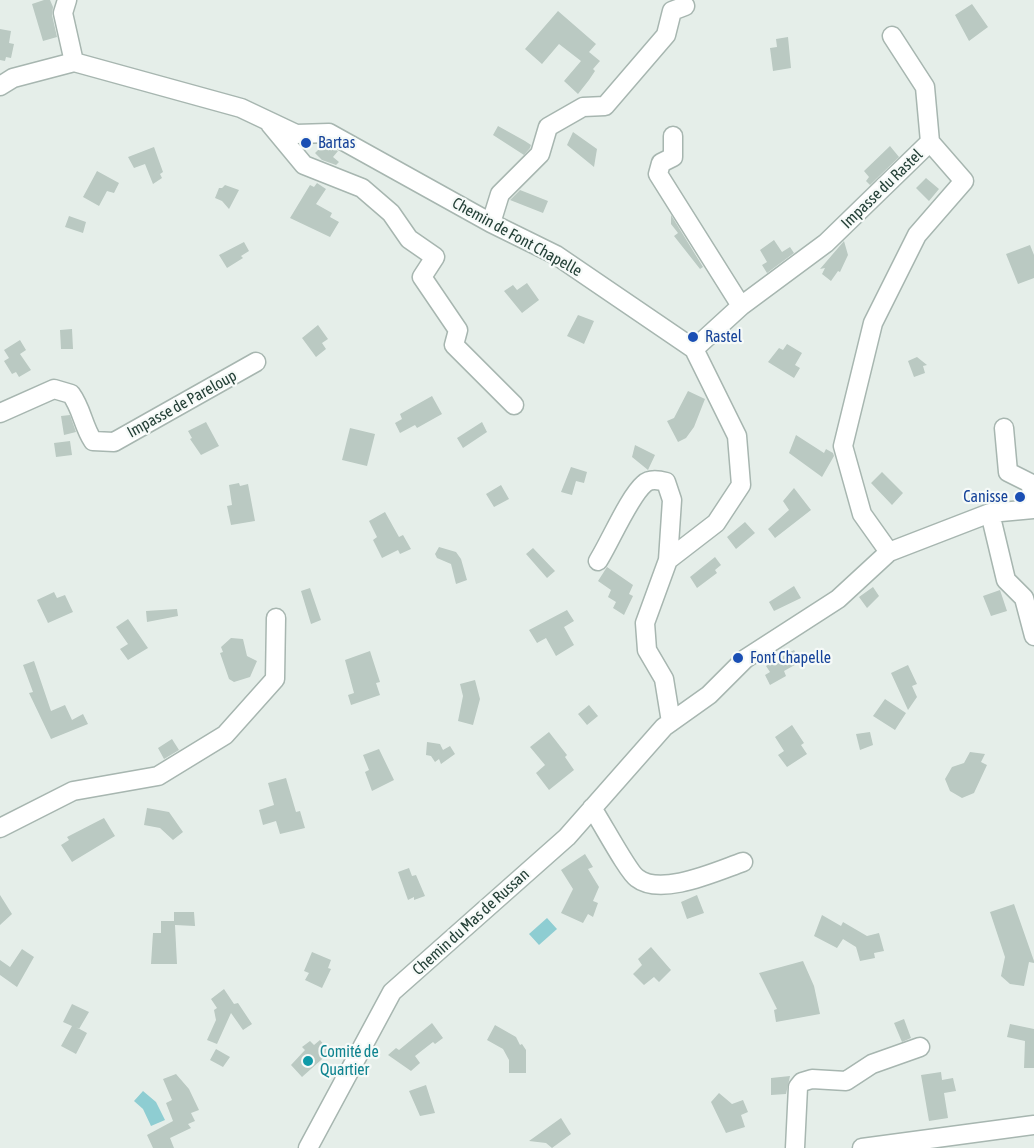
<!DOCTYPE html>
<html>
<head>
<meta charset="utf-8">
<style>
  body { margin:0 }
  canvas { display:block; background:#e5eee9 }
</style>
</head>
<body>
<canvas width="1034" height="1148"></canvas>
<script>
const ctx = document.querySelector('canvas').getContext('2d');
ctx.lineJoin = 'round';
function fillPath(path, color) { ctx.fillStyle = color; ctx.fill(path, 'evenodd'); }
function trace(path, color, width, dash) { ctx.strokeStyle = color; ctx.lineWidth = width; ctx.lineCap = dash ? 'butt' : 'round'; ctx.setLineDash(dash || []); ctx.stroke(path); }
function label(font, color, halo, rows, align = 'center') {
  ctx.font = font + ' "Asap Condensed",sans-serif'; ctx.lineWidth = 4.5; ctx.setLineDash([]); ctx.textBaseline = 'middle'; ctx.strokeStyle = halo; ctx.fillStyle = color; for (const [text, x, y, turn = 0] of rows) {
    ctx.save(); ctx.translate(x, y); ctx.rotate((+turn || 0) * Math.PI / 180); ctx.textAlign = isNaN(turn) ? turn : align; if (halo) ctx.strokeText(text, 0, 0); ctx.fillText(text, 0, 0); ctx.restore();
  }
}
const water = new Path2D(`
  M547,918l10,11 -18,16 -10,-11z
  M143,1091l13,11 9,18 -14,6 -8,-17 -9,-8z`);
const building = new Path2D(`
  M44,0h6l3,7 -1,8 5,22 -14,4 -11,-37z
  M972,4l16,23 -19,14 -14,-26z
  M558,11l38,33 -7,8 11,9 -7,8 2,2 -6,9 -11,14 -14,-13 17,-20 -22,-17 -17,20 -17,-15z
  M0,29l11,2 -2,12 5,1 -3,14 -5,-1 -1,4 -5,-1z
  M788,37l3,31 -18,3 -3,-23 7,-1 -1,-8z
  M498,126l27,15 6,4 -1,3 -6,7 -31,-20z
  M573,132l24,17 -3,18 -27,-22z
  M324,144l14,7 -5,6 6,5 -3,3 -14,-5 -7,-7z
  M890,146l9,11 -29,28 -4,-4 3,-4 -5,-6z
  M154,147l9,25 -3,2 2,4 -9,6 -8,-20 -11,4 -6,-11z
  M97,171l22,12 -5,10 -7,-2 -8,15 -16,-9z
  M926,178l13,11 -10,12 -13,-13z
  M317,183l9,6 -10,15 16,9 -2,4 9,5 -9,15 -40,-19 20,-33 4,2z
  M225,185l14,5 -10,19 -7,-8 -7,-3 4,-10h3z
  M520,190l28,11 -5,12 -33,-13z
  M671,215l32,52 -3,2 -26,-33 4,-3 -7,-9z
  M69,216l17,6 -3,11 -18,-6z
  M774,240l8,12 8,-5 4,6 -27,20 -5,-8 5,-3 -7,-12z
  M844,241l4,14 -8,17 -2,-1 -7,10 -9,-7 3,-6 -5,1z
  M244,242l5,9 -8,5 2,2 -16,10 -8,-13z
  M1030,245l4,10v23l-16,6 -12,-30z
  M527,283l12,17 -17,13 -18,-22 9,-6 4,5z
  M578,315l16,6 -10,23 -17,-8z
  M318,325l10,14 -6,4 4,6 -10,8 -14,-19z
  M72,329l1,20h-12l-1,-19z
  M20,340l6,10 -6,4 11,16 -12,7 -3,-5 -4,2 -8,-13 5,-3 -5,-8z
  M787,344l15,9 -7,12 5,3 -6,10 -26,-16 11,-14 4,2z
  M917,357l10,8 -4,1 2,7 -11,4 -6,-16z
  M688,391l17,8 -11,28 -8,11 -8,4 -11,-21 7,-3z
  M432,396l10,18 -25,14 -2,-3 -15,8 -5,-10 7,-4 -2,-5z
  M70,415l6,17 -12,3 -3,-19z
  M206,422l13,24 -18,9 -11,-16 2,-1 -4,-7z
  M482,422l5,10 -24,16 -6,-10z
  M350,428l25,6 -8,32 -25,-6z
  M796,435l28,18 2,-4 7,4 1,3 -12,21 -33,-24z
  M70,441l2,14 -16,2 -2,-14z
  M635,445l20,10 -7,15 -16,-13z
  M571,467l16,5 -3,11 -8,-2 -4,14 -11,-3z
  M882,472l21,21 -11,12 -21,-22z
  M239,483l1,3 8,-2 7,37 -24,4 -4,-19 5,-1 -3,-20z
  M501,485l8,14 -15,8 -8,-13z
  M794,488l17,22 -36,28 -7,-9 21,-19 -6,-9z
  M385,512l14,25 4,-2 8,14 -11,5 -2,-4 -16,8 -9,-18 4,-3 -8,-16z
  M745,522l10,11 -19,16 -9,-12z
  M439,547l17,5 5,7 6,21 -11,4 -5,-20 -14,-6 -2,-4z
  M533,548l22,23 -8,7 -21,-24z
  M715,557l6,8 -6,5 2,3 -20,15 -7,-11z
  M607,567l26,18 -4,9 4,2 -9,19 -11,-7 3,-6 -8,-5 3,-7 -13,-9z
  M794,586l7,12 -27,13 -5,-9z
  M873,587l6,9 -12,12 -8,-11z
  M310,588l11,32 -10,4 -10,-33z
  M1000,590l7,21 -16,5 -8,-20z
  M54,592l3,6 8,-3 8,17 -25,11 -11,-23z
  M177,609l1,7 -31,6 -1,-11z
  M567,610l7,11 -10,6 10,18 -18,11 -10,-18 -9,5 -8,-13z
  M128,619l20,29 -20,12 -8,-11 8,-5 -12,-17z
  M231,638l12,1 4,17 10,5 -7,16 -16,5 -5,-3 -9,-26 3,-1 -2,-5z
  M794,650l6,12 -16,9 2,5 -16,9 -5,-10 5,-3 -4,-6z
  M370,651l10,31 -4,1 4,12 -29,10 -3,-10 6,-2 -9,-33z
  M34,661l17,50 14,-6 7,15 11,-6 5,10 -37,15 -22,-46 4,-1 -10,-27z
  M908,665l9,19 -5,2 5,11 -9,13 -17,-37z
  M475,680l5,19 -7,26 -15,-4 5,-25 -3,-12z
  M885,699l21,14 -11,17 -22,-14z
  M589,705l9,11 -11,9 -9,-11z
  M792,725l12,18 -3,2 6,9 -20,13 -9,-12 6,-4 -9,-14z
  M549,732l18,23 -2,2 9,13 -25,20 -13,-17 9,-8 -15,-18z
  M870,732l3,13 -13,5 -4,-16z
  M172,739l7,11 -15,9 -6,-11z
  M427,742l13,2 3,6 7,-4 5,8 -14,10 -2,-5 -4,3 -4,-6 -5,-1z
  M379,749l15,31 -22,11 -7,-19 4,-2 -6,-15z
  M970,752l15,2 -4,8 6,3 -13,28 -12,5 -12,-7 -5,-12 7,-12 12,-4z
  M286,778l10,34 4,-1 5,17 -25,6 -4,-13 -13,4 -4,-15 15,-5 -6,-22z
  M147,808l22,4 14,20 -10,8 -13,-12 -16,-3z
  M104,818l11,18 -43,26 -11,-17 8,-5 -2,-3z
  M585,854l8,13 -5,2 11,18 -6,14 5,2 -5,14 -5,-3 -5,9 -22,-10 12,-24 -12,-19z
  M409,868l3,8 4,-1 9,21 -11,4v-3l-6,3 -10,-28z
  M0,895l12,19 -12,11z
  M697,895l7,18 -17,6 -6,-17z
  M1014,904l20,57v2l-5,-1 -5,24 -14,-2 -9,-8 4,-19 -15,-45z
  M174,912h20l1,14 -20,-1 2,39h-26l2,-31h8v-12h13z
  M822,915l19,11 2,-4 24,14 12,-3 5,18 -10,2 1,5 -15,3 -4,-14 -13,-8 -6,9 -23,-12z
  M651,947l20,23 -12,12 -5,-5 -10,8 -11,-11 9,-9 -4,-6z
  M22,949l12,8 -17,30 -17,-12v-15l10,7z
  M312,952l19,8 -3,8 3,1 -9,19 -17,-8 4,-7 -5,-2z
  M803,961l11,25 6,28 -44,8 -2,-12 3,-1 -18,-36z
  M224,989l10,15 4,-1 14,21 -9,6 -12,-17 -14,31 -10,-4 9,-20 -2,-10 3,-2 -6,-9z
  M72,1004l17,8 -10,17 -3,-2 11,6 -11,21 -15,-8 11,-20 -9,-4z
  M904,1019l7,19 -9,4 -8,-19z
  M432,1023l11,15 -8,6 -2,-2 -18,14 5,7 -9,8 -23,-16 8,-7 3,2z
  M1010,1024l24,5v39h-10l1,-27 -18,-4z
  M495,1025l21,12 4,8 2,-1 4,6v23h-17v-13l-6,-11 -16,-9z
  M320,1040l10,12 -28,25 -11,-12 14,-15 -3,-3 8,-6 4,4z
  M216,1049l14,8 -7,10 -13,-7z
  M941,1072l1,8 11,-2 3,13 -12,2 4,25 -19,3 -8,-46z
  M176,1074l13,15 10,21 -8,3 4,8 -7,3 3,4 -21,10 4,10h-21l-6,-13 26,-14 -7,-18 6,-3 -9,-21z
  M790,1076l-4,18 -15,1v-17z
  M426,1085l9,28 -15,3 -11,-25z
  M719,1093l13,11 11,-4 5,12 -7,3 4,12 -19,6 -15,-31z
  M561,1118l10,16 -19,14 -6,-5 -17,-2z`);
const minor = new Path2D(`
  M67,0l-4,13 11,49
  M0,86l13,-8 61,-16 167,46 55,26 33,-1 162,90 65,32 138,94 43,87 4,49 -25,38 -48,37 -23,63 2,27 17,29 7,43
  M270,124l34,41 58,23 29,25 18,26 26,18 -13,20 36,53 -4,15 60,60
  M673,136v21l-12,6 -3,11 83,132
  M491,223l9,-29 40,-40 8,-27 35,-20 22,-1 61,-71 6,-24 13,-5
  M694,349l47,-43 85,-63 104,-101 -5,-55 -33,-51
  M0,413l54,-24 17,5c11,15 12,32 22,47l21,1 142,-80
  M1004,428l4,44 22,11 4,18
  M990,513l16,67 18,18 10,38
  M889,552l-27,-38 -19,-68 30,-123 44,-88 47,-54 -34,-39
  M598,561c12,-19 31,-64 46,-77 6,-6 15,-4 22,-2l6,18 -4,60
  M592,808c9,13 36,64 45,70 24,19 80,-7 106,-16
  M0,828l73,-37 85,-15 67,-41 50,-56 1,-61
  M308,1148l84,-156 175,-155 97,-110 45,-32 36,-36 93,-60 51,-47 101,-39 44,-4
  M795,1148l3,-61 4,-5 10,-3 34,2 26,-17 48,-17
  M862,1148l172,-23`);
const markers = [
  [306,143,6,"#1a4fb4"],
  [693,337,6,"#1a4fb4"],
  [1020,497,6,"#1a4fb4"],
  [738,658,6,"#1a4fb4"],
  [308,1061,6,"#0f9aa8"]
];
const transitNames = [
  ["Bartas",318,143],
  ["Rastel",705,337],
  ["Canisse",1008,497,"right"],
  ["Font Chapelle",750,658]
];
const streetNames = [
  ["Impasse du Rastel",882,189,-44],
  ["Chemin de Font Chapelle",517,237,29],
  ["Impasse de Pareloup",182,404,-29],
  ["Chemin du Mas de Russan",471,922,-42]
];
const cultureNames = [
  ["Comité de",320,1052],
  ["Quartier",320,1070]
];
fillPath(water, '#8ecdd2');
fillPath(building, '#bac9c2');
trace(minor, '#a7b6b0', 21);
trace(minor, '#fff', 18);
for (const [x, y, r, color] of markers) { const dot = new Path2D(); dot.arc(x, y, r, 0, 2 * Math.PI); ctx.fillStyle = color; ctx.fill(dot); trace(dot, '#f6faf8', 2); }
label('16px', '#164399', '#f6faf8', transitNames, 'left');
label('16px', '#244037', '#f6faf8', streetNames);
label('16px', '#0d838f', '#f6faf8', cultureNames, 'left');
</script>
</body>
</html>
